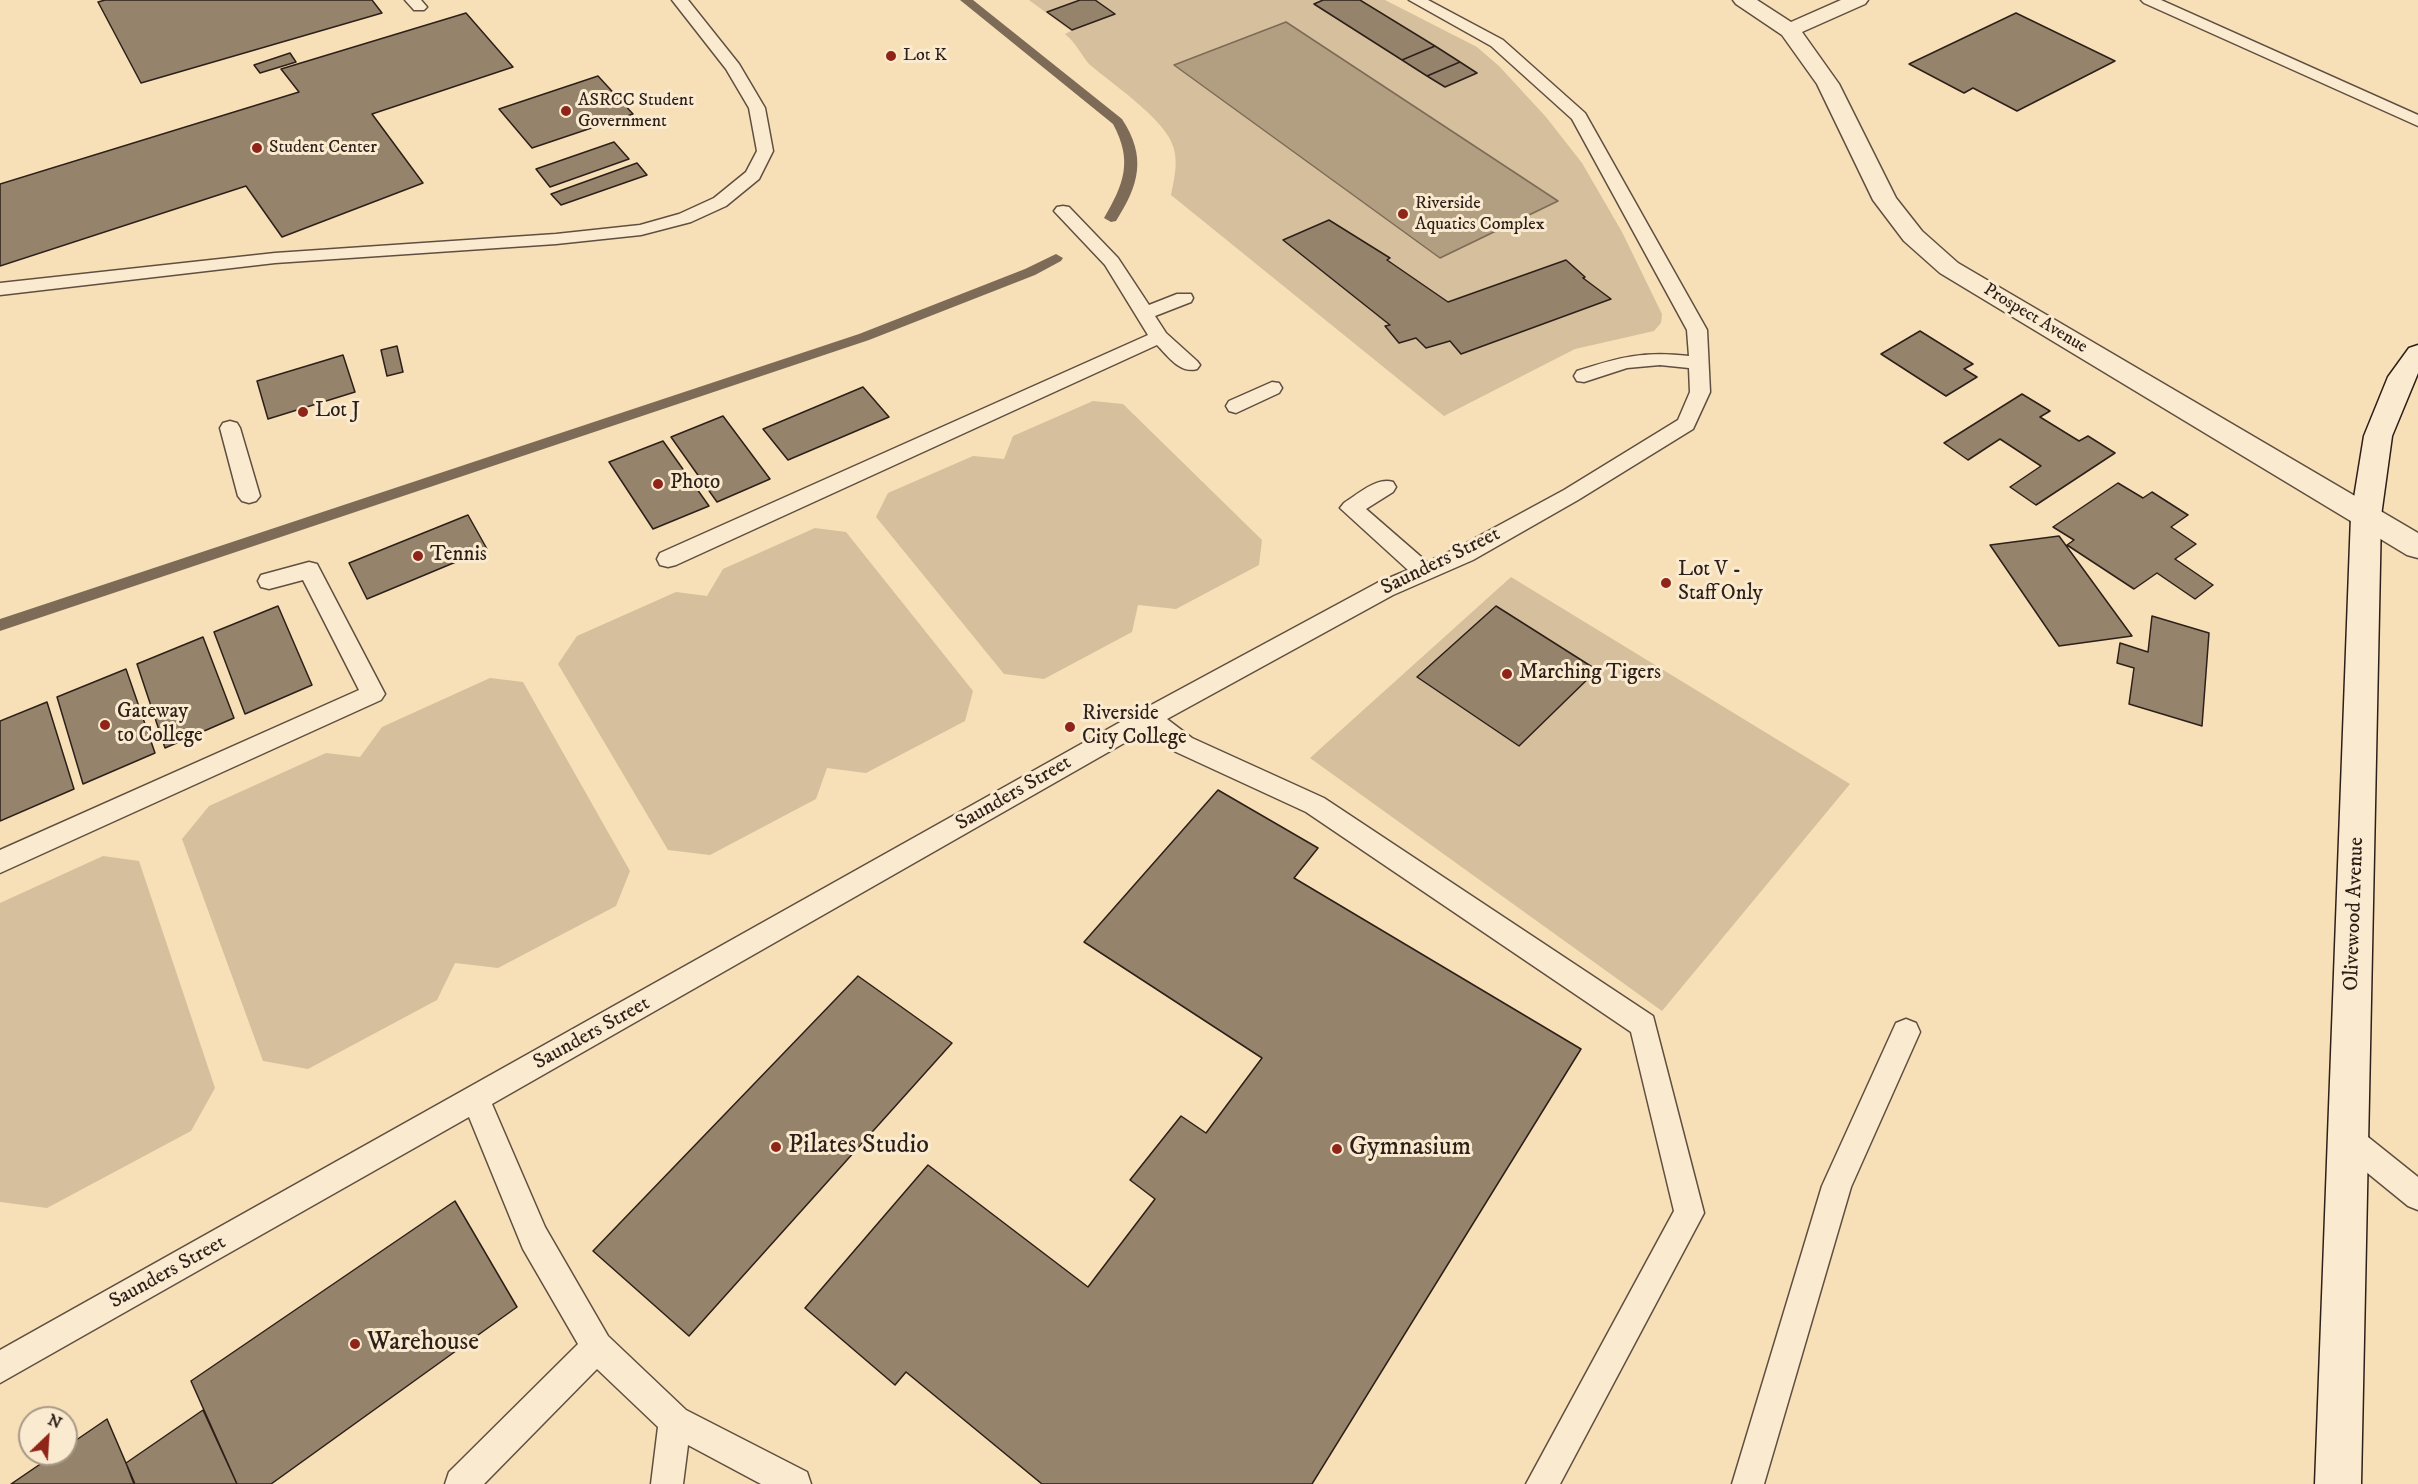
<!DOCTYPE html>
<html>
<head>
<meta charset="utf-8">
<style>
  body { margin:0 }
  #map { position:relative; width:2418px; height:1484px; overflow:hidden; background:#f7e0b7; font-family:"IM FELL DW Pica",serif }
  canvas { display:block }
  .north { position:absolute; left:18px; top:1406px; width:60px; height:60px; box-sizing:border-box; background:#faebd0; border:2px solid #a89987; border-radius:50%; rotate:25deg; font-size:16px; font-weight:700; line-height:24px; text-align:center; color:#2d1f19 }
  .north::after { content:''; display:block; margin:auto; width:21px; height:27px; background:#8f2418; clip-path:polygon(50% 0,100% 100%,50% 72%,0 100%) }
</style>
</head>
<body>
<div id="map">
<canvas width="2418" height="1484"></canvas>
<div class="north">N</div>
</div>
<script>
const ctx = document.querySelector('canvas').getContext('2d');
ctx.lineJoin = 'round';
function fillPath(path, color) { ctx.fillStyle = color; ctx.fill(path, 'evenodd'); }
function trace(path, color, width, dash) { ctx.strokeStyle = color; ctx.lineWidth = width; ctx.lineCap = dash ? 'butt' : 'round'; ctx.setLineDash(dash || []); ctx.stroke(path); }
function label(font, color, halo, rows, align = 'center') {
  ctx.font = font + ' "IM FELL DW Pica",serif'; ctx.lineWidth = 6; ctx.setLineDash([]); ctx.textBaseline = 'middle'; ctx.strokeStyle = halo; ctx.fillStyle = color; for (const [text, x, y, turn = 0] of rows) {
    ctx.save(); ctx.translate(x, y); ctx.rotate((+turn || 0) * Math.PI / 180); ctx.textAlign = isNaN(turn) ? turn : align; if (halo) ctx.strokeText(text, 0, 0); ctx.fillText(text, 0, 0); ctx.restore();
  }
}
const green = new Path2D(`
  M1029,0h356l92,47 22,19 47,51 36,46 40,69 40,82 -1,9 -7,8 -79,18 -131,67 -273,-221c3,-15 7,-31 3,-46 -6,-28 -63,-66 -85,-85 -9,-11 -13,-21 -24,-30l6,-3z
  M1093,401l30,3 139,136 -3,25 -83,44 -38,-4 -6,27 -88,47 -40,-5 -128,-157 12,-24 85,-37 31,3 9,-23z
  M815,528l31,4 127,159 -8,30 -99,52 -39,-5 -11,31 -106,56 -42,-5 -110,-186 19,-28 99,-44 31,4 16,-27z
  M1511,577l339,207 -188,227 -352,-253z
  M490,678l33,4 107,189 -14,35 -118,62 -43,-5 -18,37 -129,69 -45,-8 -81,-222 27,-33 117,-53 34,4 22,-30z
  M103,856l36,5 76,227 -24,43 -144,77 -47,-6v-299z`);
const water = new Path2D(`
  M1286,22l272,179 -118,57 -266,-193z`);
const stream = new Path2D(`
  M960,0h13l149,119c25,38 17,66 -6,102l-5,1 -7,-4c20,-34 29,-57 9,-94z
  M1056,254l7,4 -2,3 -26,14 -166,65 -869,291v-12l859,-285 166,-65z`);
const building = new Path2D(`
  M105,0h267l10,13 -241,70 -43,-81z
  M1080,0h15l20,14 -43,16 -25,-18z
  M1323,0h37l75,46 -33,14 -88,-56z
  M466,13l47,54 -141,47 51,69 -141,54 -36,-51 -246,80v-82l299,-92 -18,-23z
  M2016,13l99,48 -98,50 -44,-23 -9,5 -55,-29z
  M1435,46l25,16 -33,14 -25,-16z
  M290,53l6,9 -36,11 -6,-8z
  M1460,62l17,11 -32,14 -18,-11z
  M598,76l35,38 -101,34 -33,-39z
  M614,142l15,17 -79,28 -14,-18z
  M637,163l10,12 -86,30 -10,-11z
  M1329,220l61,38 -3,2 61,42 118,-42 19,17 -2,1 28,21 -150,55 -11,-13 -24,7 -10,-10 -17,5 -14,-17 5,-1 -107,-85z
  M1920,331l53,33 -9,5 13,8 -31,19 -65,-42z
  M397,346l6,26 -16,4 -6,-26z
  M343,355l12,37 -87,27 -11,-38z
  M863,387l26,30 -101,43 -25,-31z
  M2022,394l28,17 -10,6 39,24 9,-5 27,17 -79,52 -26,-18 31,-21 -41,-27 -32,21 -24,-17z
  M723,416l47,63 -53,23 -46,-65z
  M663,441l46,65 -56,23 -44,-67z
  M2118,483l25,15 9,-6 36,23 -17,12 25,17 -21,15 38,26 -18,14 -38,-26 -23,16 -67,-44 7,-5 -21,-13z
  M468,515l19,34 -120,50 -18,-36z
  M2059,536l73,100 -73,10 -69,-101z
  M278,606l34,79 -67,29 -31,-82z
  M1496,606l101,64 -78,76 -102,-69z
  M2152,616l57,17 -7,93 -73,-22 5,-36 -17,-5 3,-20 28,9z
  M203,637l31,81 -69,30 -28,-84z
  M126,669l29,84 -72,31 -26,-87z
  M47,702l27,87 -74,32v-100z
  M1218,790l100,58 -24,30 287,171 -269,435h-270l-136,-112 -11,13 -90,-77 123,-143 160,122 67,-88 -25,-19 51,-64 25,17 56,-75 -178,-116z
  M858,976l94,67 -263,293 -96,-85z
  M455,1201l62,106 -246,177h-34l-46,-103z
  M203,1410l34,74h-103l-8,-21z
  M107,1419l28,65h-124l44,-30h11v-7z`);
const service = new Path2D(`
  M405,0h16l6,7 -3,3h-10z
  M672,0h16l51,64 26,44 8,43 -14,28 -33,27 -35,16 -50,13 -85,9 -281,19 -275,32v-12l275,-30 281,-19 84,-9 39,-11 35,-16 32,-26 11,-21 -8,-43 -23,-39z
  M1409,0h19l75,40 82,73 122,217 3,62 -17,37 -115,71 -105,60 -80,35 -226,124 25,19 132,60 329,218 51,197 -144,271h-34l148,-273 -43,-179 -325,-220 -130,-60 -29,-22 -655,374 53,123 63,109 78,74 121,62 4,12h-50l-73,-39 -5,39h-32l7,-57 -61,-58 -113,115h-39l4,-12 129,-128 -55,-95 -54,-132 -469,266v-33l1140,-639 237,-128 31,-13 -68,-62 4,-5c14,-9 33,-26 49,-21l3,5 -3,5 -27,17 61,53 30,-14 107,-58 114,-70 12,-28 -1,-24 -29,-3 -33,3 -43,14 -7,-1 -3,-5 3,-5c43,-14 66,-20 112,-15l-2,-26 -115,-211 -81,-73z
  M2141,0h20l257,115v11l-274,-123z
  M1063,206l6,1 49,51 31,47 28,-11h14l2,4 -2,4 -36,14 11,17 31,28 3,4 -3,4c-17,5 -29,-13 -40,-24l-481,220 -8,2 -8,-2 -3,-6 3,-6 488,-218 -43,-70 -51,-54 3,-4z
  M1272,382l7,1 3,5 -3,5 -43,20 -7,-2 -3,-5 3,-5z
  M230,421l7,2 3,5 20,68 -4,5 -7,2 -7,-2 -4,-5 -18,-68 3,-5z
  M309,562l8,2 68,130 -4,6 -381,173v-23l359,-160 -56,-110 -34,9 -8,-2 -3,-6 3,-6z
  M1906,1019l10,4 4,9 -69,155 -87,297h-32l90,-298 74,-163z
  M2348,1125l10,4 60,48v33l-10,-4 -70,-57 -4,-10 4,-10z`);
const minor = new Path2D(`
  M1733,0h24l34,22 50,-22h27l-3,4 -63,28 37,52 57,114 26,33 36,32 460,270v25l-11,-3 -467,-282 -36,-32 -31,-41 -56,-116 -35,-49 -46,-31z`);
const secondary = new Path2D(`
  M2418,345v28l-26,63 -11,80 -20,968h-46l36,-968 13,-80 24,-59 21,-29z`);
const markers = [
  [891,56,6,"#8f2418"],
  [566,111,6,"#8f2418"],
  [257,148,6,"#8f2418"],
  [1403,214,6,"#8f2418"],
  [303,412,6,"#8f2418"],
  [658,484,6,"#8f2418"],
  [418,556,6,"#8f2418"],
  [1666,583,6,"#8f2418"],
  [1507,674,6,"#8f2418"],
  [105,725,6,"#8f2418"],
  [1070,727,6,"#8f2418"],
  [776,1147,6,"#8f2418"],
  [1337,1149,6,"#8f2418"],
  [355,1344,6,"#8f2418"]
];
const farPoinames = [
  ["Lot K",903,56],
  ["ASRCC Student",578,101],
  ["Government",578,122],
  ["Student Center",269,148],
  ["Riverside",1415,204],
  ["Aquatics Complex",1415,225]
];
const farStreetnames = [
  ["Prospect Avenue",2035,319,31]
];
const poiNames = [
  ["Lot J",315,412],
  ["Photo",670,484],
  ["Tennis",430,556],
  ["Lot V -",1678,571],
  ["Staff Only",1678,595],
  ["Marching Tigers",1519,674],
  ["Gateway",117,713],
  ["to College",117,737],
  ["Riverside",1082,715],
  ["City College",1082,739]
];
const streetNames = [
  ["Saunders Street",1441,562,-26],
  ["Saunders Street",1014,794,-30],
  ["Olivewood Avenue",2355,914,-88],
  ["Saunders Street",592,1034,-29],
  ["Saunders Street",168,1273,-29]
];
const nearPoinames = [
  ["Pilates Studio",788,1147],
  ["Gymnasium",1349,1149],
  ["Warehouse",367,1344]
];
fillPath(green, '#d5bf9c');
fillPath(water, '#b29e81');
trace(water, '#7d6b57', 1.5);
fillPath(stream, '#7d6b57');
fillPath(building, '#96836b');
trace(building, '#2d1f19', 1.5);
trace(service, '#604f40', 3);
trace(minor, '#604f40', 3);
trace(secondary, '#2d1f19', 3);
fillPath(service, '#faebd0');
fillPath(minor, '#faebd0');
fillPath(secondary, '#faebd0');
for (const [x, y, r, color] of markers) { const dot = new Path2D(); dot.arc(x, y, r, 0, 2 * Math.PI); ctx.fillStyle = color; ctx.fill(dot); trace(dot, '#faebd0', 2); }
label('18px', '#2d1f19', '#faebd0', farPoinames, 'left');
label('18px', '#2d1f19', '#faebd0', farStreetnames);
label('21px', '#2d1f19', '#faebd0', poiNames, 'left');
label('21px', '#2d1f19', '#faebd0', streetNames);
label('26px', '#2d1f19', '#faebd0', nearPoinames, 'left');
</script>
</body>
</html>
